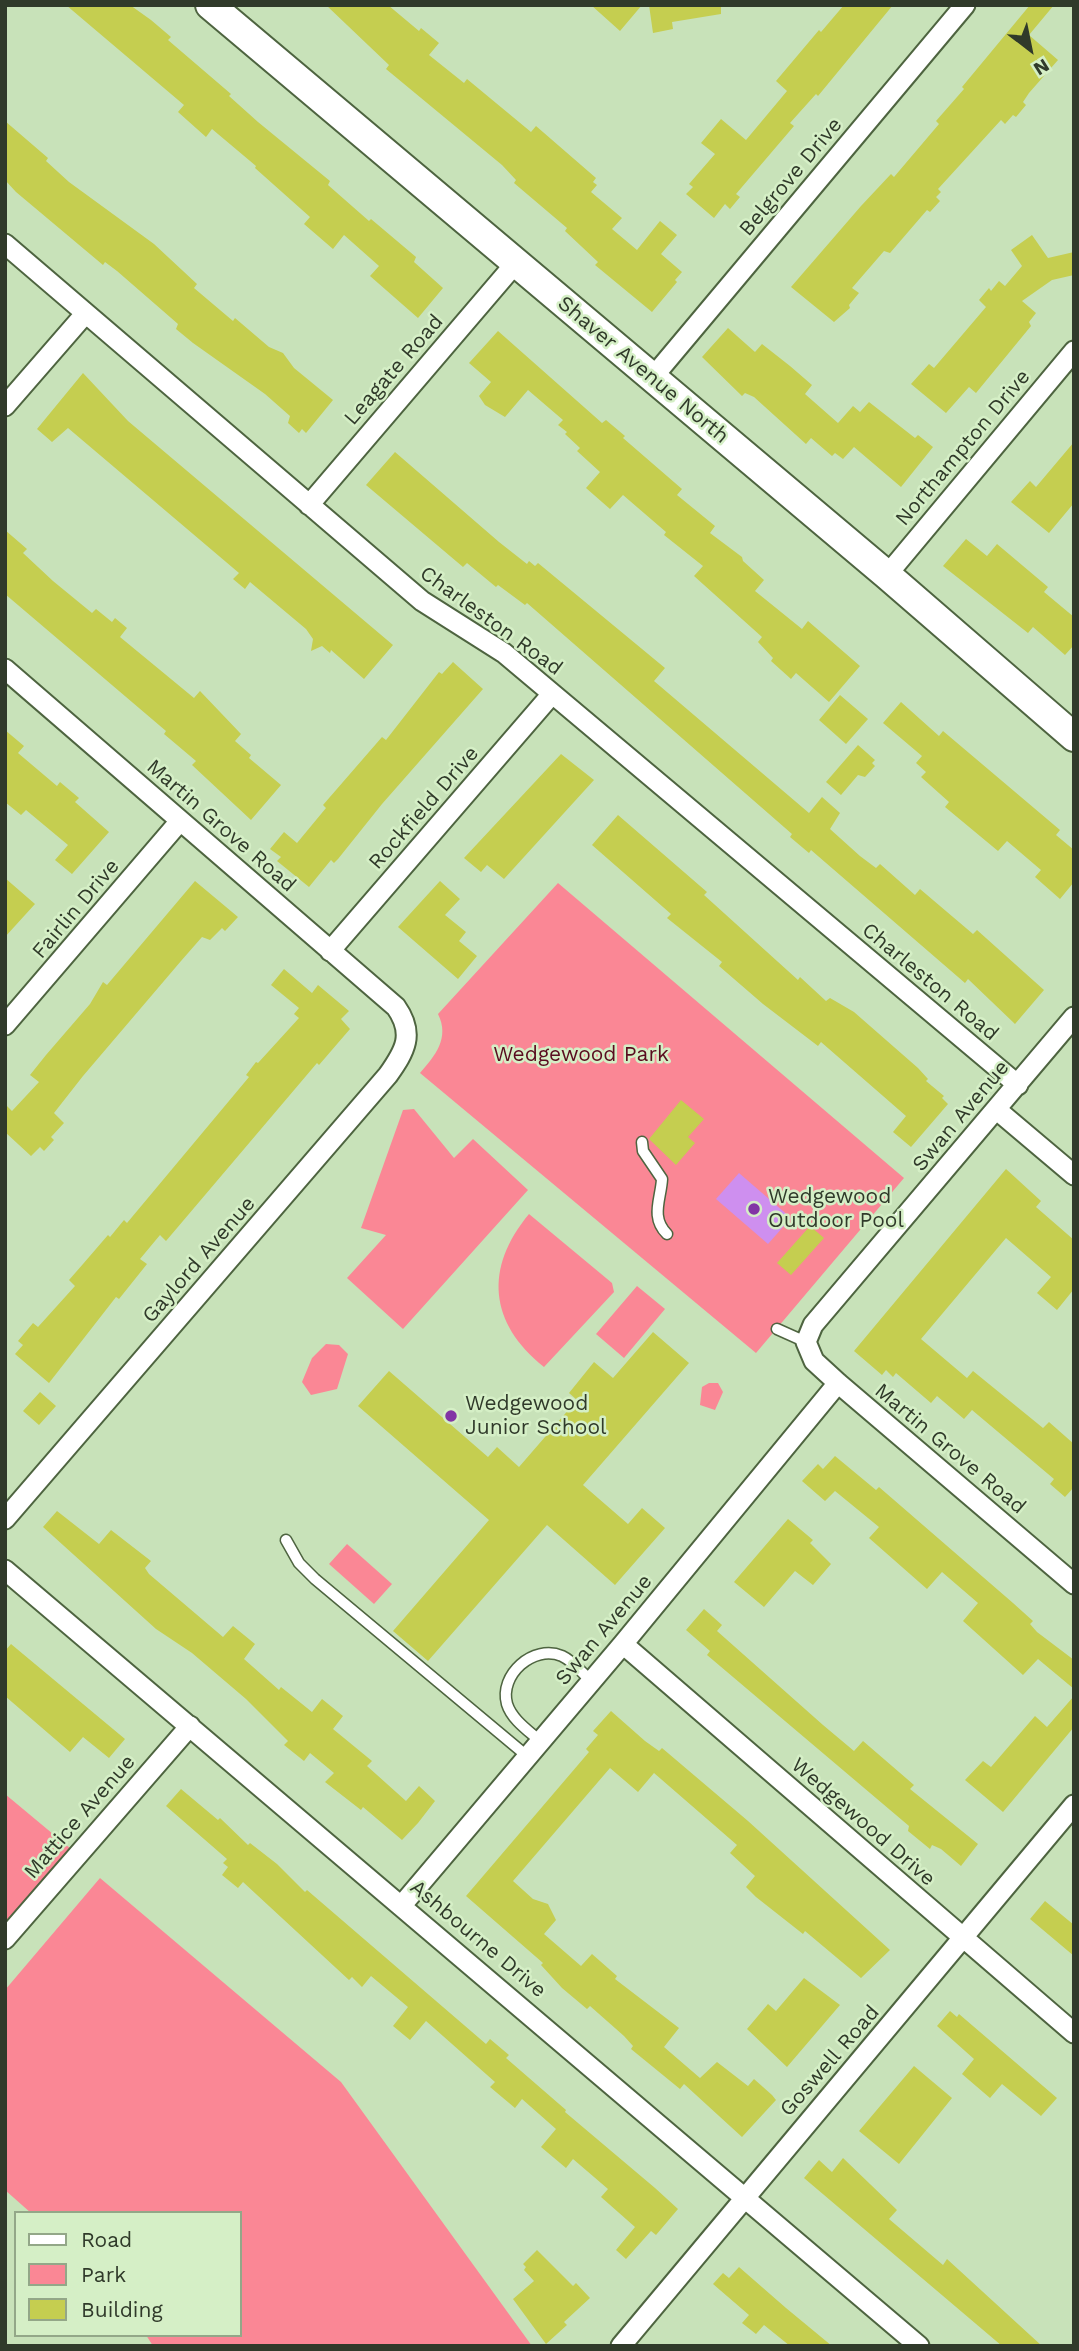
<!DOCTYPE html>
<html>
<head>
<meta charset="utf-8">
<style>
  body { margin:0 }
  #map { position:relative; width:1079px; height:2351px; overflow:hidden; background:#c8e2b9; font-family:"Work Sans",sans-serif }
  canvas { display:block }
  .frame { position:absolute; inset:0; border:7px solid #303a2a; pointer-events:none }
  .legend { position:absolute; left:14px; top:2211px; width:228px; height:126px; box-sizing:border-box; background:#d5efc6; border:2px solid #93a788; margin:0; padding:9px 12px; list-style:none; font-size:21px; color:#303a2a }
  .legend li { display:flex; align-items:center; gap:14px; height:35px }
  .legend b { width:35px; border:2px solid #93a788 }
  .north { position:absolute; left:995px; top:14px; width:70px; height:70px; -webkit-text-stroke:5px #d5efc6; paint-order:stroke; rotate:148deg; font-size:19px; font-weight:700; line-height:28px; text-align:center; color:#303a2a }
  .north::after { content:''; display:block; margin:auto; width:24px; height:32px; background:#303a2a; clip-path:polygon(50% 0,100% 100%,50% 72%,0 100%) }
</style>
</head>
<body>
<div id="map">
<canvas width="1079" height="2351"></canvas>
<div class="frame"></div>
<ul class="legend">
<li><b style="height:9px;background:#fff"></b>Road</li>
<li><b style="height:19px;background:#fa8795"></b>Park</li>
<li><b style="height:19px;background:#c5ce50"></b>Building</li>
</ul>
<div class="north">N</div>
</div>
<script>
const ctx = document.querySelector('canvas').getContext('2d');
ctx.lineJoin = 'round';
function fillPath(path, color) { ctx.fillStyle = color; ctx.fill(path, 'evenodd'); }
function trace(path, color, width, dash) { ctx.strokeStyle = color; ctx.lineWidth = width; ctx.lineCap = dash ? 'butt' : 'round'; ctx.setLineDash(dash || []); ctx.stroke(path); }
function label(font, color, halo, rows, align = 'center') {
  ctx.font = font + ' "Work Sans",sans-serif'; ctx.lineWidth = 5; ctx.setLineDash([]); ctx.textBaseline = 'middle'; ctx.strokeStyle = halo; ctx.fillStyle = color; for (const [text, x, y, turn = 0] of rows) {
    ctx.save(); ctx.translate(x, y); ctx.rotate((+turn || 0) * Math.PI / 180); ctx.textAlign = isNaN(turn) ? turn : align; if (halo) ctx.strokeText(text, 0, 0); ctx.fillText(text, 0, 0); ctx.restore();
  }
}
const green = new Path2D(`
  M558,883l346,295 -148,175 -336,-280c15,-17 30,-35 18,-59z
  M414,1109l40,49 19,-19 55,51 -125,139 -56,-51 39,-43 -25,-7 42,-118z
  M529,1214l83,69 2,9 -70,75c-55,-44 -60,-99 -15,-153z
  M637,1286l28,23 -41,49 -28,-24z
  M326,1344l13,1 9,9 -11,35 -26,6 -9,-13 10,-24z
  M709,1383h9l5,9 -8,18 -15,-5 2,-18z
  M347,1544l45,40 -18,20 -45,-40z
  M5,1794l66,55 -66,79z
  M100,1878l241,204 191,264h-379l-7,-11h94v-122h-209l-26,-23v-200z`);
const water = new Path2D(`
  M739,1173l52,45 -23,26 -52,-45z`);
const building = new Path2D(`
  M66,5h64l21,15 20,17 -3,3 63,54 -2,2 29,26 72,59 -2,4 41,36 2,-2 45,38 -2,5 29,26 -25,30 -48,-42 9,-10 -35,-31 -11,14 -29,-25 6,-7 -55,-49 1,-2 -44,-37 -6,8 -28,-25 6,-7z
  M326,5h62l31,26 2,-3 18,15 -10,12 35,28 3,-4 64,53 5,-6 60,52 -3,4 4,3 -6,7 31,26 -10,11 25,21 23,-29 17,14 -16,19 21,18 -7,8 2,2 -25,30 -57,-47 3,-3 -33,-31 2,-3 -53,-45 2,-3 -14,-15 -116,-96 3,-4z
  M591,5h51l-22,26z
  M649,5h72v9l-49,8 1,7 -20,4z
  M844,5h49l-75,91 -2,-2 -26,29 4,3 -58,68 4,3 -10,12 -5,-5 -11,14 -28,-24 7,-7 -4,-3 26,-30 -14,-11 20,-24 25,21 41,-49 -11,-10 43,-51 2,2z
  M1030,5h24l-25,30 29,25 -29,33 -6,9 3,3 -10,12 -3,-2 -8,9 -4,-4 -63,69 3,3 -5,5 4,4 -10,11 -3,-2 -37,43 -6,-2 -32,37 7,5 -10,12 1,3 -16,14 -43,-35 70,-81 30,-32 3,3 45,-53 -3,-3 28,-32 -2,-2z
  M5,121l43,37 -2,3 23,21 85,62 43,40 -3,4 39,33 2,-3 34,29 14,6 11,15 39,32 -27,33 -4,-4 -3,4 -11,-10 2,-7 -25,-22 -72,-51 -17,-14 2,-5 -61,-53 -12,-9 -2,3 -87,-73 -11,-12z
  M1032,235l16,23 26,-6v23l-22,5 -30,21 14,12 -7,9 2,4 -55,67 -7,-6 -23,26 -35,-29 18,-20 5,4 52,-61 -7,-7 10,-12 2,3 8,-10 6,5 17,-20 -11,-16z
  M728,328l27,24 7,-8 28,22 22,19 -7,9 33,29 15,-17 7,6 9,-10 46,36 3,-3 15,12 -32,40 -47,-40 -11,12 -8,-6 -3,3 -21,-18 -5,6 -52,-47 -9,-4 -3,3 -40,-39z
  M498,331l104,92 4,-3 19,16 -2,2 59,51 -5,6 38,31 -5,7 32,24 1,4 21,19 -9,11 47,38 6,-8 52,45 -31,36 -33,-29 -5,6 -20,-18 2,-3 -15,-16 4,-5 -68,-61 9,-10 -39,-31 2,-3 -43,-37 -13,14 -24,-21 14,-16 -23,-21 3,-3 -15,-14 2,-2 -9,-7 5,-5 -35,-30 -23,27 -20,-12 -6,-9 12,-14 -22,-19z
  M83,373l45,48 265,224 -29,34 -33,-29 -1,3 -8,-7 -11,5 2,-12 -7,-10 -56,-47 -5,7 -12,-10 6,-6 -171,-145 -16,14 -15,-13z
  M1074,442v61l-25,30 -38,-31 19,-21 6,6z
  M395,452l104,90 28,22 2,-3 6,5 3,-3 127,105 -11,13 155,132 13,-16 18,16 -10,16 30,27 16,12 4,-4 35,31 5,-6 53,45 4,-4 67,60 -29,34 -47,-45 -3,4 -154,-133 -2,3 -19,-16 2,-3 -265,-231 -2,2 -27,-20 -2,2 -29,-24 -4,4 -97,-82z
  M5,530l22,19 -4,4 30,28 39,32 4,-4 16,13 3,-4 12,10 -7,9 74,61 6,-7 41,43 -6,7 16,14 -2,3 32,27 -30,35 -59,-55 4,-4 -32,-27 2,-3 -161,-137z
  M966,539l21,17 10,-12 51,43 -4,5 30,25v28l-9,10 -32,-28 -5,6 -85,-67z
  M453,662l30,27 -101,115 -44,55 -4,4 -3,-3 -22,27 -32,-26 4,-4 -11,-8 14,-17 13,11 29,-35 -3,-3 59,-68 4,3 53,-68 3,2z
  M840,695l28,24 -22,25 -27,-24z
  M901,702l38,34 4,-5 117,99 -4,5 18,15v32l-14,17 -25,-22 6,-7 -34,-29 -9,10 -53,-44 4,-5 -28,-25 5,-5 -10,-9 6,-7 -39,-33z
  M5,730l19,16 -6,7 39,33 3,-4 19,16 -4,4 34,30 -37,42 -17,-14 13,-15 -42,-35 -5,5 -16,-13z
  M858,745l17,15 -3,3 3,3 -10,11 -7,-2 -17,20 -15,-13z
  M561,754l33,26 -90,99 -17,-14 -6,7 -17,-14z
  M618,815l89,77 -3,3 94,85 2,-3 26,24 4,-3 24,14 64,56 10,11 -2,2 18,15 -2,2 6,6 -37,43 -18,-15 13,-16 -85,-74 -3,4 -55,-42 -44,-38 3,-4 -55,-44 4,-4 -79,-69z
  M5,878l30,26 -30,33z
  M195,881l43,36 -13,14 -3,-3 -12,12 -8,-3 -21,24 -98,115 -29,37 10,10 -13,14 3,3 -10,11 -4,-4 -9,9 -26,-24v-28l7,7 27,-29 -9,-7 16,-20 44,-51 13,-22 4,3z
  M440,881l20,18 -15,16 21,17 -7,9 18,15 -19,23 -60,-52z
  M284,969l28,24 6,-8 31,26 -8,8 9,10 -31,36 -2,-2 -151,178 -6,-6 -20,24 7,5 -28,35 -3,-2 -67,86 -34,-29 8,-9 -5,-4 15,-18 5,4 37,-41 -6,-6 14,-16 25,-29 2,2 14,-17 3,3 122,-146 -3,-2 10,-13 2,1 41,-45 -5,-4 5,-6 -28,-23z
  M681,1100l23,19 -16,18 7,6 -19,22 -27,-26z
  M1006,1169l35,32 -5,6 38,33v49l-17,21 -20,-17 14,-16 -45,-39 -85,101 46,39 6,-7 70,57 6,-6 25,22v43l-9,10 -15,-13 4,-5 -82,-69 -8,9 -27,-23 -6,7 -35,-30 -3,4 -7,-7 -4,5 -28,-24z
  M810,1226l14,12 -33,37 -14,-12z
  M653,1332l36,31 -106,122 45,39 14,-16 23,20 -50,57 -68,-60 -119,136 -35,-30 96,-111 -131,-114 31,-35 99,86 9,-10 22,20 58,-67 -8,-7 25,-31 19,16z
  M40,1392l16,14 -17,19 -16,-14z
  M835,1456l41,34 3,-3 134,116 20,18 -3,3 7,8 37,28v29l-36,-30 -15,16 -60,-54 15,-18 -36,-31 -15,17 -58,-51 10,-11 -44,-36 -10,10 -23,-20 16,-17 5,5z
  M57,1511l42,33 12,-14 40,31 -6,7 4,6 74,63 10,-11 22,18 -11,15 35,31 2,-3 31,25 10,-13 21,17 -10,13 39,32 -5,5 39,35 13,-15 16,15 -17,22 -16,17 -39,-33 -2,3 -36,-28 9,-9 -24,-20 -6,8 -20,-16 4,-4 -42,-42 -54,-46 -36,-24 -113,-102z
  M788,1519l25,21 -3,3 21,21 -18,21 -18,-14 -31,36 -30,-25z
  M704,1609l18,16 -5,6 106,94 31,26 9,-10 51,44 -4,4 68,55 -17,22 -20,-17 -9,-4 -2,4 -22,-18 1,-5 -202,-171 3,-4 -24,-21z
  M11,1644l114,95 -16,19 -26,-21 -13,15 -65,-56v-45z
  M1074,1696v31l-71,85 -38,-32 18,-19 8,6 44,-51 12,11z
  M611,1711l34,30 14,10 3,-3 86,73 142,129 -29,28 -56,-47 -2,3 -47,-37 -10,-10 9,-11 -25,-23 7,-8 -83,-72 -16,19 -28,-24 -97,113 20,18 15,5 8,16 -12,14 37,32 11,-12 25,22 -2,3 64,49 -15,19 36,31 17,-16 31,24 6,-7 18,16 4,5 -34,37 -58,-53 -4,5 -49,-40 2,-3 -9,-10 -34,-30 -3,3 -25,-21 -21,-23 2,-2 -77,-67 123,-144 -3,-3 12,-14 -5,-4z
  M181,1789l37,31 2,-2 28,27 2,-2 27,21 28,28 2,-2 179,154 4,-5 19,16 -3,3 60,52 -1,2 90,76 23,21 -22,26 -5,-4 -25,28 -10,-9 19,-23 -34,-30 7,-8 -35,-30 -7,9 -25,-21 15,-18 -34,-30 -7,9 -25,-21 5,-5 -69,-61 -16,19 -17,-14 15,-19 -37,-31 -9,11 -10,-10 -3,3 -106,-98 -5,6 -16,-13 6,-8 -5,-4 4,-4 -61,-53z
  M1045,1901l29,24v31l-44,-37z
  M804,1978l36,27 -53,62 -40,-38 21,-25 8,7z
  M950,2011l7,6 2,-3 98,84 -16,18 -39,-32 -12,14 -28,-24 12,-15 -37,-33z
  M914,2066l38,32 -53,66 -40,-33z
  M843,2158l54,52 -8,9 54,46 4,-6 95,87h-40l-198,-168 15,-18 13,12z
  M537,2250l36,36 3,-3 14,15 -26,24 3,3 -21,19 -33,-45 21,-18 -10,-11 2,-3 -3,-3z
  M739,2267l47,41 46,38h-42l-26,-21 -8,9 -14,-11 7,-8 -36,-31 10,-11 6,5z`);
const lane = new Path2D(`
  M642,1142l1,9 19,28c-1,20 -12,38 5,55
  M777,1329l29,13
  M286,1540l13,23 16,16 212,177
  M540,1741c-11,-10 -28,-21 -33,-37 -8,-29 26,-60 55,-48 11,5 20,17 29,25`);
const street = new Path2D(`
  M5,244l417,357 82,52 514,432
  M653,377l312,-372
  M5,406l80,-92
  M309,505l205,-240
  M887,575l187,-224
  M5,669l391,338c19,27 9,44 -8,68l-383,444
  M330,951l222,-257
  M1074,1017l-261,308 -7,17 8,19 24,22 236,201
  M5,1025l175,-204
  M997,1110l77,65
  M5,1570l914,776
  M623,1644l451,389
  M402,1905l221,-261 215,-261
  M5,1939l185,-213
  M621,2346l453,-541`);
const secondary = new Path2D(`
  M210,5l677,570 187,162`);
const markers = [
  [754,1209,7,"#8235a5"],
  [451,1416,7,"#8235a5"]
];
const streetNames = [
  ["Belgrove Drive",791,177,-50],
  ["Leagate Road",394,370,-49],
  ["Shaver Avenue North",643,370,40],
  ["Northampton Drive",963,448,-50],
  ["Charleston Road",491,621,36],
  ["Rockfield Drive",424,808,-49],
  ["Martin Grove Road",221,826,41],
  ["Fairlin Drive",76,909,-50],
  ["Charleston Road",930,982,40],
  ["Swan Avenue",961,1116,-50],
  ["Gaylord Avenue",199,1260,-49],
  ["Martin Grove Road",950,1449,40],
  ["Swan Avenue",604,1630,-50],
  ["Mattice Avenue",80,1817,-49],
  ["Wedgewood Drive",863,1822,41],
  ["Ashbourne Drive",478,1939,40],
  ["Goswell Road",830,2061,-49]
];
const parkNames = [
  ["Wedgewood Park",581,1055]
];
const poiNames = [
  ["Wedgewood",768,1197],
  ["Outdoor Pool",768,1221],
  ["Wedgewood",465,1404],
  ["Junior School",465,1428]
];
fillPath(green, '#fa8795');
fillPath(water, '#ce8fef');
fillPath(building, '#c5ce50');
trace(lane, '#4e6440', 13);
trace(street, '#4e6440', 23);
trace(secondary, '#4e6440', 32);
trace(lane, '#fff', 10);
trace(street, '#fff', 19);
trace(secondary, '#fff', 28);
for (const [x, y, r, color] of markers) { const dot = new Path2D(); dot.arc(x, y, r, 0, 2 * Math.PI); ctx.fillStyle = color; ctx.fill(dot); trace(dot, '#d5efc6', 2.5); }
label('21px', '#303a2a', '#d5efc6', streetNames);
label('21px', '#590c1f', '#d5efc6', parkNames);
label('21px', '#303a2a', '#d5efc6', poiNames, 'left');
</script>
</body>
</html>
